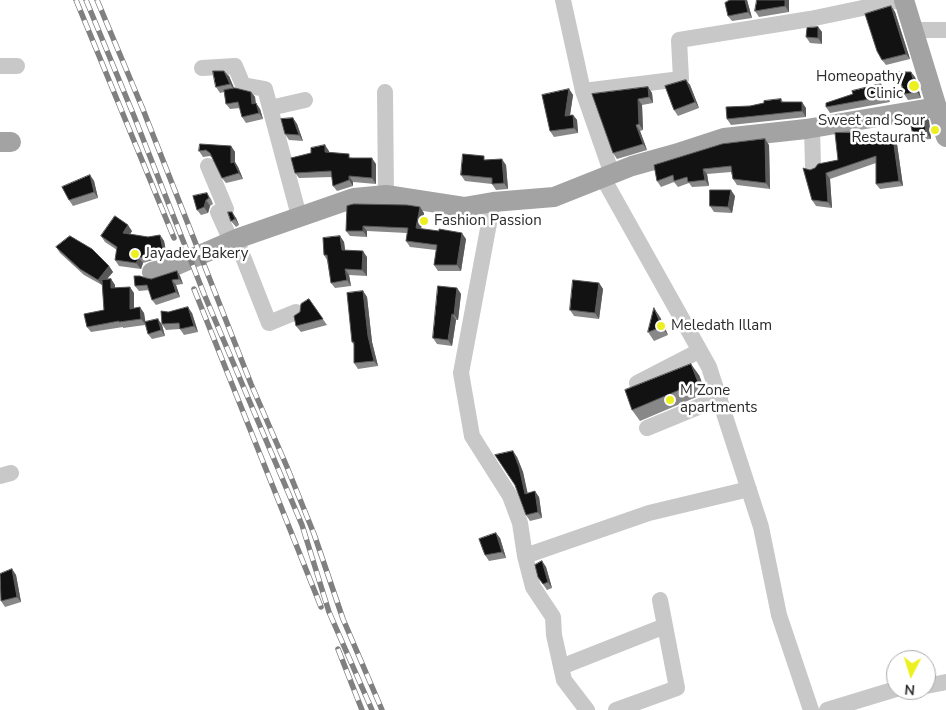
<!DOCTYPE html>
<html>
<head>
<meta charset="utf-8">
<style>
  body { margin:0 }
  #map { position:relative; width:946px; height:710px; overflow:hidden; background:#fff; font-family:"Nunito Sans",sans-serif }
  canvas { display:block }
  .north { position:absolute; left:886px; top:650px; width:50px; height:50px; box-sizing:border-box; background:#fff; border:1px solid #aaa; border-radius:50%; rotate:185deg; font-size:14px; font-weight:700; line-height:20px; text-align:center; color:#2b2b2b }
  .north::after { content:''; display:block; margin:auto; width:18px; height:22px; background:#edf020; clip-path:polygon(50% 0,100% 100%,50% 72%,0 100%) }
</style>
</head>
<body>
<div id="map">
<canvas width="946" height="710"></canvas>
<div class="north">N</div>
</div>
<script>
const ctx = document.querySelector('canvas').getContext('2d');
ctx.lineJoin = 'round';
function trace(path, color, width, dash) { ctx.strokeStyle = color; ctx.lineWidth = width; ctx.lineCap = dash ? 'butt' : 'round'; ctx.setLineDash(dash || []); ctx.stroke(path); }
function fillPath(path, color) { ctx.fillStyle = color; ctx.fill(path, 'evenodd'); }
function label(font, color, halo, rows, align = 'center') {
  ctx.font = font + ' "Nunito Sans",sans-serif'; ctx.lineWidth = 5; ctx.setLineDash([]); ctx.textBaseline = 'middle'; ctx.strokeStyle = halo; ctx.fillStyle = color; for (const [text, x, y, turn = 0] of rows) {
    ctx.save(); ctx.translate(x, y); ctx.rotate((+turn || 0) * Math.PI / 180); ctx.textAlign = isNaN(turn) ? turn : align; if (halo) ctx.strokeText(text, 0, 0); ctx.fillText(text, 0, 0); ctx.restore();
  }
}
const minor = new Path2D(`
  M563,0l20,91
  M913,30h33
  M0,66h17
  M202,68l33,-2 8,19 22,4 34,127
  M385,92l1,103
  M270,108l35,-8
  M812,128l1,38
  M208,166l18,43 -8,3 13,29
  M612,174l-29,-83 98,-12 -2,-39 131,-21 91,-19
  M603,178l106,189 52,160 18,88 32,95
  M493,202l-32,171 11,63 38,60 10,27 5,33 8,31 20,30 1,18 10,45 23,30
  M236,239l33,84 27,-11
  M637,383l62,-32
  M647,428l73,-30
  M0,476l11,-3
  M525,556l124,-43 100,-24
  M561,667l104,-41
  M926,686l20,-4
  M616,710l61,-22 -17,-88
  M827,710l69,-21`);
const major = new Path2D(`
  M904,0l42,137
  M0,142h11
  M152,272l20,-5 67,-29 115,-40 32,-3 78,12 29,-5 61,-5 78,-31 43,-12 49,-16 82,-9 131,-22`);
const rail = new Path2D(`
  M76,0l98,238
  M86,0l48,116 70,178 98,231 27,87 43,98
  M97,0l45,107 109,277 36,83 27,67 29,85 39,91
  M194,289l127,318
  M338,649l24,61`);
const wall = new Path2D(`
  M747,0l5,18 -20,3 -4,-5z
  M789,0v12l-30,5 -4,-6z
  M891,6l4,6 15,47 -24,6 -4,-5z
  M818,27l4,5v12l-12,-1 -4,-6z
  M229,76l5,13 17,3 4,5 1,6 4,6 3,10 -17,4 -4,-6 -2,-9 -10,1 -4,-5 -2,-12 -4,1 -4,-6z
  M915,77l6,21 -13,2 -4,-6z
  M686,80l4,5 9,23 -21,8 -4,-6z
  M648,87l4,6 1,10 -11,2 1,25 -3,1 7,19 -30,9 -4,-6 -21,-59z
  M569,89l4,6 -3,20h3l4,5 1,13 -24,4 -4,-6z
  M885,90l5,12 -60,11 -4,-6z
  M781,99l2,3 23,6v9l-75,8 -4,-6 23,-13z
  M293,118l4,6 6,17 -14,-1 -4,-6z
  M929,120l2,19 -14,1 -4,-5z
  M864,138v3l29,-3 4,6 6,42 -23,3 -4,-5v-21l-46,16 2,29 -16,-2 -4,-6 -2,-30 28,-10z
  M769,145l1,44 -33,-4 -4,-6 -2,-7 -24,2 2,12 -17,1 -3,-4 -11,4 -4,-5 -13,5 -4,-6 -3,-16z
  M231,146l4,6v10l3,5 5,12 -17,4 -4,-5 -9,-20 -3,-2 -7,1 -4,-6z
  M329,151v1l47,12v20l-23,-2v4l-16,5 -4,-5 -1,-9 -33,1 -4,-5z
  M487,160l19,5 2,24 -12,1 -4,-6 -27,-3 -4,-6z
  M90,175l4,6 4,17 -25,8 -4,-6z
  M207,193l4,6 2,5 -3,2 -2,7 -7,2 -4,-5z
  M735,196l-3,17 -18,-1 -4,-6z
  M347,206l77,7 -3,16 45,10 -5,32h-23l-4,-6 2,-15 -26,-3 -4,-6 1,-8 -40,-2v6l-17,-1 -4,-5z
  M232,212l4,6 3,7 -3,2 -5,-6z
  M132,231l-2,3 18,3 12,-2 4,6 3,15 -24,7 -2,6 -22,-3 -4,-6 2,-10 -12,-8 -4,-6z
  M340,236l4,6 1,9 22,6v19l-18,-1 2,11 -16,2 -4,-5 -4,-23 -3,-5z
  M56,247l53,19 4,6 -6,7h4l4,6v3l19,5v15l10,5 1,9 13,-3 4,6 3,11 -13,3 -4,-5 -3,-9 -22,3v-1l-32,5 -4,-5 17,-17 -2,-25 -18,-10 -24,-22z
  M177,271l3,5 3,8 -7,1 4,12 -24,8 -4,-5 -3,-10 -10,1 -4,-5 11,-8 5,1z
  M599,283l4,6 -4,30 -25,-3 -4,-6z
  M457,288l4,6 -3,26h-2l-4,26 -15,-2 -4,-6z
  M363,291l4,6 5,45 6,24 -20,3 -4,-6v-18l-2,-3z
  M309,299l18,26 -26,7 -5,-6 4,-14z
  M168,312l24,1 6,19 -14,3 -4,-6 -14,1 -4,-6z
  M660,317l8,18 -14,6 -6,-9z
  M699,375l7,18 -66,28 -8,-11z
  M517,457l6,15 4,21 12,4 3,21 -12,3 -4,-6z
  M500,538l6,20 -17,3 -4,-6z
  M542,561l4,6 6,21 -5,2 -9,-13z
  M12,569l4,6 5,27 -16,5 -4,-6z`);
const shadedWall = new Path2D(`
  M745,0h2l5,18 -4,-6z
  M785,0h4v12l-4,-6z
  M891,6l4,6 15,47 -4,-5z
  M818,27l4,5v12l-4,-6z
  M224,71l5,5 6,14 -5,-6z
  M911,72l4,5 6,21 -4,-6z
  M686,80l4,5 9,23 -4,-6z
  M881,84l4,6 5,12 -4,-6z
  M648,87l4,6 1,10 -4,-6z
  M569,89l4,6 -4,27 -4,-6z
  M251,92l4,5 1,13 -4,-6z
  M638,99l4,6 1,25 -4,-6z
  M802,102l4,6v9l-4,-6z
  M256,103l4,6 3,10 -4,-6z
  M573,115l4,5 1,13 -4,-5z
  M924,115l5,5 2,19 -5,-6z
  M293,118l4,6 6,17 -4,-6z
  M636,125l4,6 7,19 -4,-6z
  M860,132l4,6 1,9 -5,-5z
  M893,138l4,6 6,42 -4,-5z
  M765,139l4,6 1,44 -4,-6z
  M325,145l4,6v7l-4,-6z
  M231,146l4,6v10l3,5 5,12 -12,-16z
  M372,158l4,6v20l-4,-6z
  M502,159l4,6 2,24 -4,-6z
  M703,169l4,5 2,12 -4,-6z
  M826,173l4,6 2,29 -4,-6z
  M90,175l4,6 4,17 -4,-6z
  M349,176l4,6v4l-4,-6z
  M731,190l4,6 -3,17 -4,-6z
  M206,200l4,6 -2,7 -4,-6z
  M420,207l4,6 -4,21 -4,-6z
  M232,212l4,6 3,7 -4,-6z
  M128,225l4,6 -5,8 -4,-6z
  M363,226l4,5v6l-4,-6z
  M462,233l4,6 -5,32 -4,-6z
  M160,235l4,6 3,15 -4,-6z
  M340,236l4,6 2,14 -4,-6z
  M363,251l4,6v19l-5,-6z
  M139,258l4,5 -2,6 -5,-6z
  M109,266l4,6 -11,13 -4,-5z
  M345,269l4,6 2,11 -4,-6z
  M177,271l3,5 3,8 -4,-5z
  M111,279l4,6v9l-4,-6z
  M172,280l4,5 4,12 -4,-5z
  M599,283l4,6 -4,30 -4,-6z
  M130,287l4,6v21l-4,-5z
  M457,288l4,6 -3,26 -4,-5z
  M363,291l4,6 5,45 6,24 -4,-5 -6,-25z
  M140,307l4,6 2,12 -5,-6z
  M188,307l4,6 6,19 -4,-6z
  M654,308l6,9 8,18 -6,-8z
  M452,314l4,6 -4,26 -4,-6z
  M158,319l4,6 3,11 -4,-6z
  M691,364l8,11 7,18 -8,-11z
  M513,451l4,6 6,15 6,27 -4,-5z
  M535,491l4,6 3,21 -4,-6z
  M496,533l4,5 6,20 -4,-6z
  M542,561l4,6 6,21 -4,-6z
  M12,569l4,6 5,27 -4,-5z`);
const building = new Path2D(`
  M730,0h15l3,12 -20,4 -3,-13z
  M757,0h28v6l-30,5z
  M891,6l15,48 -24,6 -5,-9 -12,-37z
  M818,27v11l-12,-1 1,-9z
  M213,71h11l6,13 -14,3z
  M899,72h12l6,20 -13,2z
  M686,80l9,22 -21,8 -9,-24z
  M881,84l5,12 -60,11v-4l27,-9 -1,-3z
  M648,87l1,10 -11,2 1,25 -3,1 7,19 -30,9 -21,-59z
  M235,88l16,4 1,12 4,-1 3,10 -17,4 -4,-15 -12,2 -2,-14z
  M569,89l-4,27 8,-1 1,13 -24,3 -8,-36z
  M781,99v3h21v9l-75,8 -1,-12 24,-1 14,-3v-2z
  M924,115l2,18 -13,2 -4,-18z
  M293,118l6,17 -14,-1 -4,-15z
  M860,132v10l33,-4 6,43 -23,3v-28l-50,17 2,29 -16,-2 -9,-32 7,2 5,-2 3,-4 20,-4 -3,-27z
  M765,139l1,44 -33,-4 -2,-13 -28,3 2,11 -17,2 -1,-5 -13,4 -1,-6 -16,6 -3,-16 68,-21z
  M200,144l31,2v17l3,-1 5,11 -17,5 -12,-25 -4,-3 -7,1z
  M325,145v7l24,2v4h23v20l-23,-2v4l-16,6 -2,-15 -36,2 -4,-15 20,-5v-5z
  M463,154l21,2v4l18,-1 2,24 -12,1v-6l-31,-3z
  M90,175l4,17 -25,8 -7,-13z
  M710,190h21l-3,17 -18,-1z
  M207,193l2,5 -3,2 -2,7 -7,3 -4,-14z
  M354,204l53,1 13,2 -4,21 23,3v-2l23,4 -5,32h-23l3,-20 -31,-4 2,-13 -45,-2v5h-17l1,-25z
  M228,212h4l3,7 -4,2z
  M115,216l13,9 -5,8 25,4 12,-2 3,15 -24,8 -3,5 -21,-3 2,-13 -16,-11z
  M70,236l22,13 17,17 -11,14 -18,-11 -24,-22z
  M340,236l2,14 21,1 -1,19 -17,-1 2,11 -16,3 -4,-28h-3l-1,-17z
  M177,271l2,8 -7,1 4,12 -24,8 -5,-15 -12,1 -1,-10h6l6,2 5,1z
  M111,279v9l19,-1v22l10,-2 1,12 -22,3v-1l-32,6 -3,-13 20,-4 -2,-30z
  M573,280l26,3 -4,30 -25,-3z
  M438,286l19,2 -3,27 -2,-1 -4,26 -15,-2z
  M363,291l5,45 6,25 -20,2v-21h-2l-5,-49z
  M309,299l14,20 -27,7 -2,-10 6,-4 1,-8z
  M188,307l6,19 -14,3 -1,-6 -17,1 -1,-13 7,1z
  M654,308l8,19 -14,5z
  M158,319l3,11 -13,4 -3,-12z
  M691,364l7,18 -66,28 -7,-20z
  M513,451l6,16 6,27 10,-3 3,21 -12,3 -11,-30 -20,-30z
  M496,533l6,19 -17,3 -6,-16z
  M542,561l6,21 -5,2 -5,-7 -3,-12z
  M12,569l5,28 -16,4 -1,-27z`);
const markers = [
  [914,86,6,"#edf020"],
  [935,130,5,"#edf020"],
  [424,221,5,"#edf020"],
  [135,254,5,"#edf020"],
  [661,326,5,"#edf020"],
  [670,400,5,"#edf020"]
];
const poiNames = [
  ["Homeopathy",903,77,"right"],
  ["Clinic",903,94,"right"],
  ["Sweet and Sour",925,121,"right"],
  ["Restaurant",925,138,"right"],
  ["Fashion Passion",434,221],
  ["Jayadev Bakery",145,254],
  ["Meledath Illam",671,326],
  ["M Zone",680,391],
  ["apartments",680,408]
];
trace(minor, '#c8c8c8', 16);
trace(major, '#a3a3a3', 20);
trace(rail, '#808080', 5.5);
trace(rail, '#fff', 4, [11]);
fillPath(wall, '#888');
fillPath(shadedWall, '#595959');
fillPath(building, '#121212');
trace(building, '#595959', 1);
for (const [x, y, r, color] of markers) { const dot = new Path2D(); dot.arc(x, y, r, 0, 2 * Math.PI); ctx.fillStyle = color; ctx.fill(dot); trace(dot, '#fff', 2); }
label('15px', '#2b2b2b', '#fff', poiNames, 'left');
</script>
</body>
</html>
